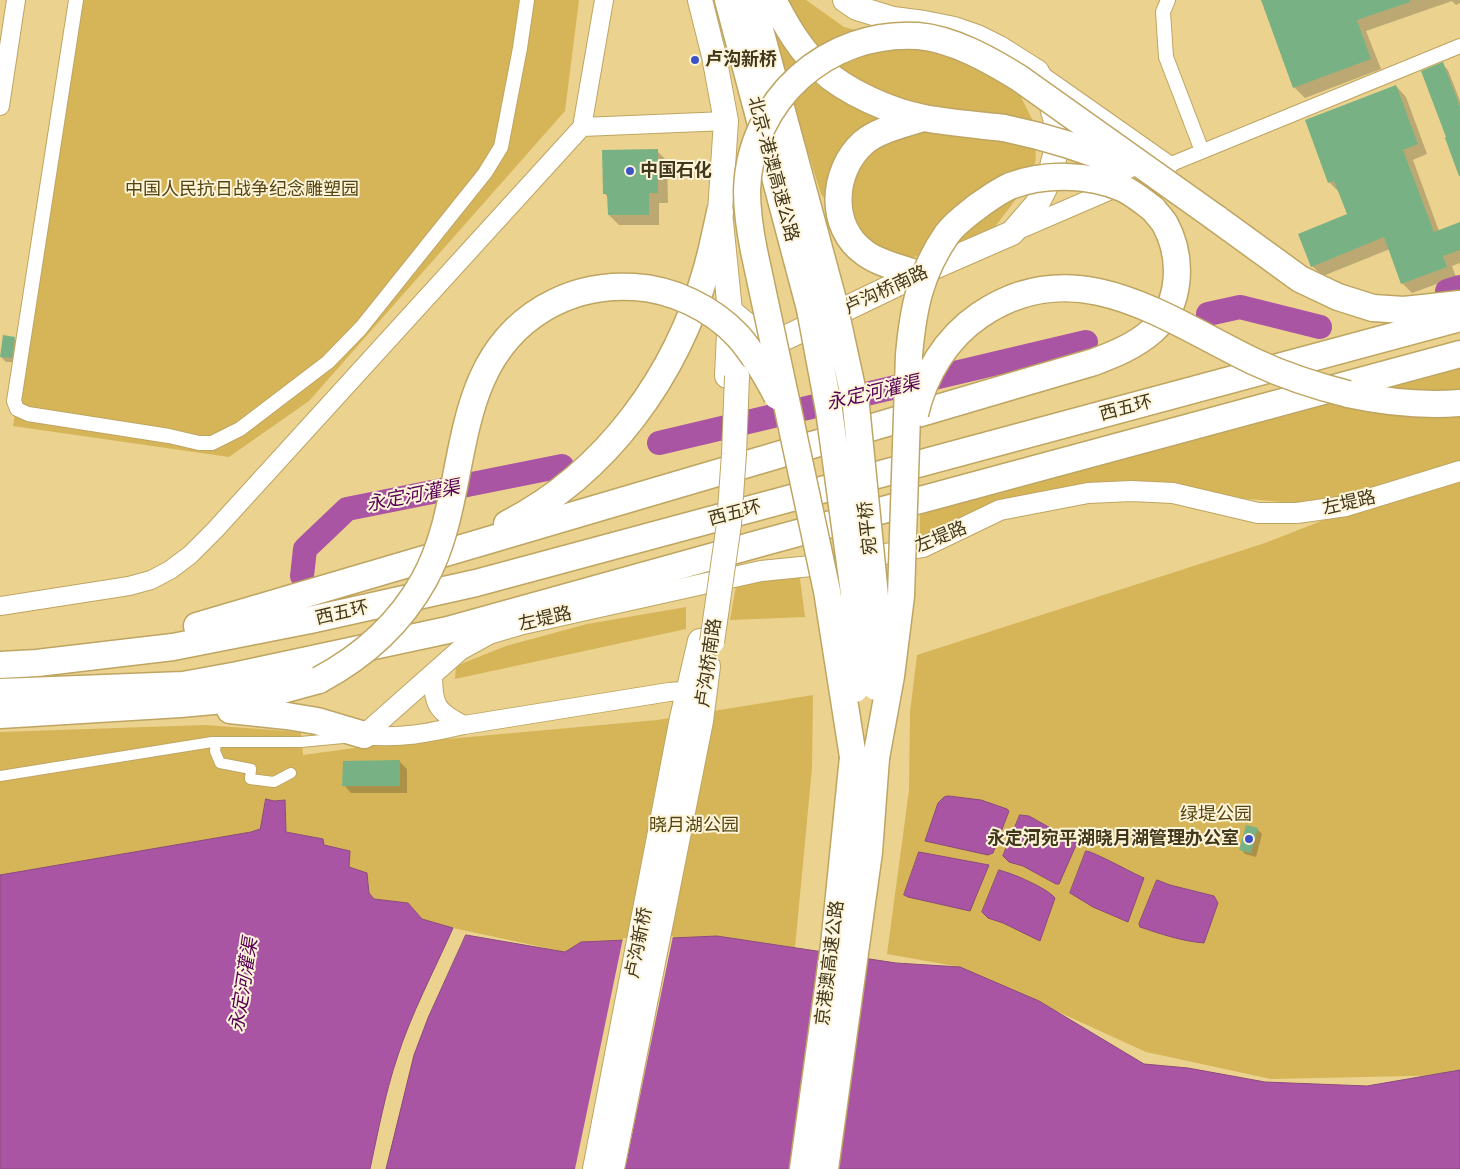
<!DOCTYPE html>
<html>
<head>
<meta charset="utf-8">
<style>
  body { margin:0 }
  canvas { display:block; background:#ebd28e }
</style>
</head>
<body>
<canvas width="1460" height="1169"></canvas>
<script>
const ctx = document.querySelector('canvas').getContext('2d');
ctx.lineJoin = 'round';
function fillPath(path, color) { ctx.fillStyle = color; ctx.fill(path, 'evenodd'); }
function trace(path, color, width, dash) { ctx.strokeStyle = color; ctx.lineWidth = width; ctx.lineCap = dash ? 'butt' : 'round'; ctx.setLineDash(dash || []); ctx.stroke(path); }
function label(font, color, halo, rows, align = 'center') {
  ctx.font = font + ' "Alegreya Sans","Noto Sans SC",sans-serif'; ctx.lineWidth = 4; ctx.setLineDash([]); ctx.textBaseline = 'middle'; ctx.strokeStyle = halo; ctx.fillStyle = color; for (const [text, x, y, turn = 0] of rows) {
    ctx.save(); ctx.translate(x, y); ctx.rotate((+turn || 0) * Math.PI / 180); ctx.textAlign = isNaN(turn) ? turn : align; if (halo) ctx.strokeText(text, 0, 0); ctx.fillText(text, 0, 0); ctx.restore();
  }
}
const green = new Path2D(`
  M79,0h500l-14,111 -256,290 -80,56 -216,-31z
  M785,0h21l38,27 89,23 48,19 39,26 13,26 3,37 -3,12 -16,28 -23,30 -38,17 -49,14 -47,-17 -39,-48 -51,-163z
  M1460,367v98l-125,36 -41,2 -195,-17 -179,56v-30l384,-101z
  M1460,482v593l-189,4 -125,-27 -186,-85 -73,-13 22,-164 1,-78 7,-57 348,-112 138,-54z
  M799,571l6,46 -75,3 7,-40z
  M686,607v22l-231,50 1,-13 50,-20 81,-22z
  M813,695l-1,73 -17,180 -78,-12 -136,6 -16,10 -112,-24 -31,-9 -14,-16 -34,-4 -5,-6 -2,-20 -18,-6v-16l-25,-6 -1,-6 -37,-7 -2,-32 -10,1 -8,-2 -6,30 -9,3 -251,43v-143l205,-7 96,7 2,23 66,-9 288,-26z`);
const water = new Path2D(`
  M949,796l32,4 26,9 2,2 -16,42 -5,2 -63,-14 13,-38 6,-6z
  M266,799l8,2 11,-1 1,32 37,7 1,6 26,6 -1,16 18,6 2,20 5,6 34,4 14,16 31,9c-19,43 -42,86 -56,130 -12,36 -19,74 -27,111h-370v-294l251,-43 9,-3z
  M1020,815l9,1 48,27 -18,41h-3l-33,-18 -14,-4 -6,-6z
  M1086,851c7,0 48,23 58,27l-16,44 -35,-15 -23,-14z
  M919,852l70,13 -19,46 -62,-14 -4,-2z
  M999,870c13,3 48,18 56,28l-15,43 -37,-18 -15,-5 -6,-6z
  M1157,880l13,5 44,11 4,7 -14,40c-23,-2 -43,-9 -64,-16l-1,-3z
  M466,935l99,17 16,-10 136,-6 179,27 64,4 79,34 105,63 44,4 77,14 102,4 93,-16v99h-1074l28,-114 14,-37z`);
const pier = new Path2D(`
  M673,936l-48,233h-50l48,-231z`);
const shadow = new Path2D(`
  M1262,0h198v3l-4,2 -4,-4 -86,30 15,38 -76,29 -11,-11z
  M1442,64l6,6 12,31v69z
  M1396,86l10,11 21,57 -14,6 26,71 21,-8v40l-8,3 4,11 -44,16 -10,-10 -12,-34 -67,27 -11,-10 37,-52 -9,-21 -10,-10 -24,-63z
  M657,151l10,10 1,42h-9v22h-40l-10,-10v-17l-5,-5z
  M14,339l5,4 -3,19h-10l-5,-5z
  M400,762l7,7v24h-56l-7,-8z
  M1257,829l5,5 -6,23 -11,-3 -4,-5z`);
const river = new Path2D(`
  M1447,291l13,-4
  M1208,314l32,-7 80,20
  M659,443l427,-101
  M302,576l3,-27 42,-40 215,-43`);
const building = new Path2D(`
  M1261,0h149v2l-53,18 14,39 -78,29z
  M1443,62l17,45v69h-1l-14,-38 1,-1 -25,-66z
  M1396,85l22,59 -15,6 31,82 26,-10v28l-17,6 4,11 -46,17 -17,-47 -73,30 -13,-33 49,-20 -13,-33 -6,2 -23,-63z
  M658,149v44h-9v22h-41l-1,-21h-4l-1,-44z
  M3,335l12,2 -3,21 -12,-1z
  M400,760v26h-58l1,-25z
  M1246,825l12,3 -7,25 -12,-3z`);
const pedestrian = new Path2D(`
  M216,742l-1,9 5,12 31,6 -1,10 24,3 17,-9
  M0,776l212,-34h89l42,-4`);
const minor = new Path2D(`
  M76,0l-62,401 3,8 11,5 141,22 30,7h13l28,-14 88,-67 33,-34 124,-155 16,-26 19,-99 7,-48
  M1168,0l-5,12 3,45 36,94
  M1169,165l291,-119`);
const tertiary = new Path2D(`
  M1038,73l131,92
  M0,106l16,-106
  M582,127l144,-6
  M1016,231l153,-66
  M0,606l129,-20 22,-6 19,-10 20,-15 25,-25 367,-403 22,-127
  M464,725l205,-33 29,-2
  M364,735c37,4 64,-2 100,-10 -28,-14 -31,-20 -31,-52`);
const secondary = new Path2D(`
  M364,735l96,-85 29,-16 34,-10 238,-53 70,-7 92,-17 77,-37 88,-17 43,-2 42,2 85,20h39l49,-7 114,-35`);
const trunk = new Path2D(`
  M700,0l14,56 12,65 -6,91 10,99 -3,65
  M730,311c19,17 28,25 55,26
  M737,376l10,-19 14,-11 26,-9 131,-63 94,-41 25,-29 11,-22 7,-27 1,-33 -6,-23 -13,-27 -38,-24 -22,-11 -23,-8 -30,-6 -31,-4 -36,-11 -12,-8
  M613,1164l88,-443 7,-55
  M595,1169l87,-451 18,-77`);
const motorway = new Path2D(`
  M728,0l82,309
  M752,0l81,300
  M773,0c13,25 27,50 48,69 25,23 70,43 103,49 27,5 54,7 80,10
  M1216,218l84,61 38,18 35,11 31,2 56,-6
  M918,274c-17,-6 -38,-10 -53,-21 -37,-26 -33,-82 -2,-110 14,-13 42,-19 60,-25
  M1348,394c37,8 74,12 112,9
  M507,524c100,-51 170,-149 200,-256 5,-18 9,-37 13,-56
  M197,626l897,-264c21,-8 41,-16 58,-31 30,-26 31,-74 13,-107 -3,-5 -8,-10 -12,-15
  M0,665l37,-2 136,-16 137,-27 166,-37 984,-265
  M0,692l183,-7 55,-10 210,-45 313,-87 699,-189
  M230,710l57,6 30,5 47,14
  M0,715l180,-11 55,-5 29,-4 55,-15
  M803,1169l31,-224 19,-188
  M825,1169l44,-317 7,-94`);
const trunkBridge = new Path2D(`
  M712,642l17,-118 5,-70 3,-78`);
const motorwayBridge = new Path2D(`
  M1004,128c43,9 82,21 122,38
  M833,300l23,106 19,190 1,91
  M810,309l19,101 25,183 1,96
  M915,414c9,-39 31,-76 65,-99 97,-66 187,5 275,47 30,14 61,24 93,32
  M319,680c45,-24 80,-55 105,-100 49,-88 20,-213 120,-272 27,-16 58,-23 90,-21 38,2 78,21 104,49 16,18 28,39 39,60
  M853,757l-26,-166 -73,-340c-4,-20 -7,-40 -7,-60 2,-91 81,-161 171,-155 35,3 72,24 101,42l197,140
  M876,758l15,-82 10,-80 8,-241c4,-46 11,-82 38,-121 8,-11 21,-20 31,-28 10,-7 21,-15 32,-20 35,-13 78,-12 112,2 11,5 21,13 31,21`);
const markers = [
  [695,60,5,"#3d53c5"],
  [630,171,5,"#3d53c5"],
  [1249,839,5,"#3d53c5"]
];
const poiNames = [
  ["卢沟新桥",705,60],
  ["中国石化",640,171],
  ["永定河宛平湖晓月湖管理办公室",1239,839,"right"]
];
const streetNames = [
  ["北京-港澳高速公路",773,169,75],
  ["卢沟桥南路",886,290,-25],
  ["西五环",1126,408,-15],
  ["左堤路",1349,503,-13],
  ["西五环",735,513,-15],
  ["宛平桥",868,528,-96],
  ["左堤路",941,537,-22],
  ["西五环",342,613,-13],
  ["左堤路",545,619,-13],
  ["卢沟桥南路",709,663,-82],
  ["卢沟新桥",639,943,-79],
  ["京港澳高速公路",830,963,-83]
];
const parkNames = [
  ["中国人民抗日战争纪念雕塑园",242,190],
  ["绿堤公园",1216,815],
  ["晓月湖公园",694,826]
];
const waterNames = [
  ["永定河灌渠",873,393,-13],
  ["永定河灌渠",413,496,-11],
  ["永定河灌渠",244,985,-81]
];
fillPath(green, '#d6b559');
fillPath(water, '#aa54a4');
trace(water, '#8a4b7b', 1);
fillPath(pier, '#ebd28e');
fillPath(shadow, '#0003');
trace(river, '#aa54a4', 24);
fillPath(building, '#78b284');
trace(pedestrian, '#bea562', 12);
trace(minor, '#bea562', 16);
trace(tertiary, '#bea562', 20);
trace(secondary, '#bea562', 22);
trace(trunk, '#bea562', 26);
trace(motorway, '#bea562', 29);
trace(pedestrian, '#fff', 10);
trace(minor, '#fff', 14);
trace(tertiary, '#fff', 18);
trace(secondary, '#fff', 20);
trace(trunk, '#fff', 24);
trace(motorway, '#fff', 26);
trace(trunkBridge, '#bea562', 26, []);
trace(motorwayBridge, '#bea562', 29, []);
trace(trunkBridge, '#fff', 24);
trace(motorwayBridge, '#fff', 26);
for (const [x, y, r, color] of markers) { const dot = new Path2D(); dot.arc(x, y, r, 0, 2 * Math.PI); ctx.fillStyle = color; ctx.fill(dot); trace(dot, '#fef4da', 2); }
label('bold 18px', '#41371b', '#fef4da', poiNames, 'left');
label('18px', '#41371b', '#fef4da', streetNames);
label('18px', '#564510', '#fef4da', parkNames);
label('italic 19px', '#570054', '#fef4da', waterNames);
</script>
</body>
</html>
